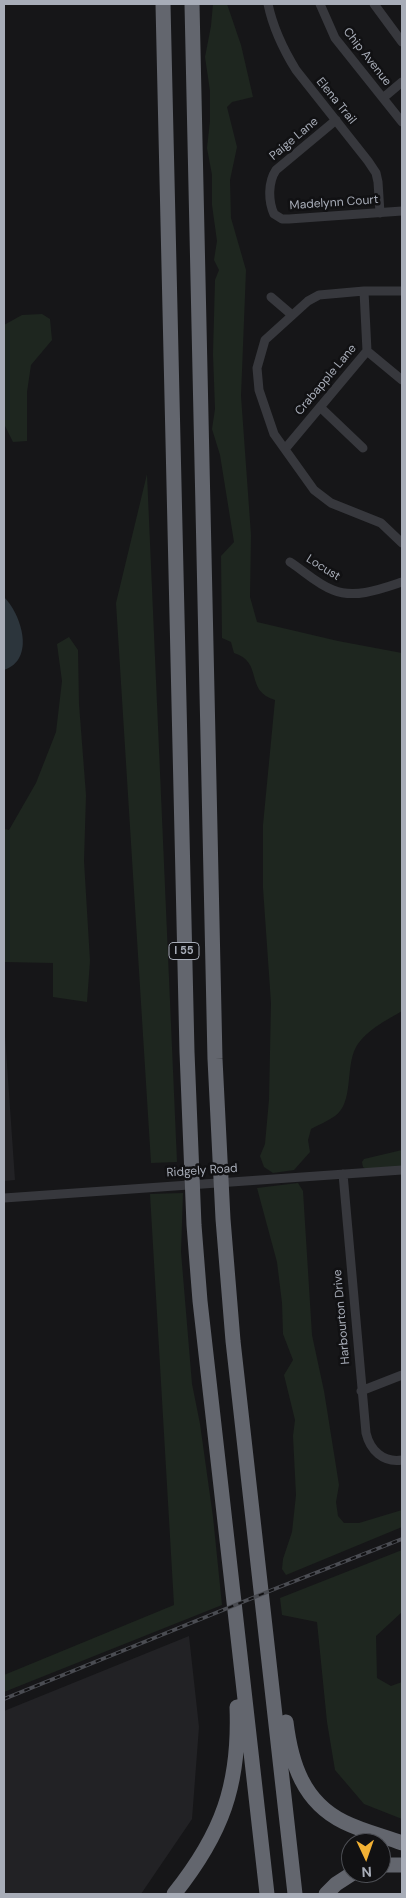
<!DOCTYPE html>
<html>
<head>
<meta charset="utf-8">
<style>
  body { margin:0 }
  #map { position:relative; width:406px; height:1898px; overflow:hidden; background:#161618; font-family:"DM Sans",sans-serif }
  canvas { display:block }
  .frame { position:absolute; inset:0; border:5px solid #a8adb8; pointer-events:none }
  .north { position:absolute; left:341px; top:1833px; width:50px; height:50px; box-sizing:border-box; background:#111113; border:1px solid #4d4f55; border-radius:50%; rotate:177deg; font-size:14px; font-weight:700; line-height:20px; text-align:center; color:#a8adb8 }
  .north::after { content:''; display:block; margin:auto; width:18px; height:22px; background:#f2b134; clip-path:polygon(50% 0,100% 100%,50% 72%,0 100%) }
</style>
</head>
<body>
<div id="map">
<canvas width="406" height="1898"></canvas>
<div class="frame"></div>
<div class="north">N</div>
</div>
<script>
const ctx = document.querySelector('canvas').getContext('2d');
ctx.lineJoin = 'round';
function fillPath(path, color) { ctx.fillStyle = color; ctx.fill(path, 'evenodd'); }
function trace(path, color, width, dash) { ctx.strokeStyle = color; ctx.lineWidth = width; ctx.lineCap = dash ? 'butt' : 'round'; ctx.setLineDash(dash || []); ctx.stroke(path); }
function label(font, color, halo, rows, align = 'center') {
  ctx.font = font + ' "DM Sans",sans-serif'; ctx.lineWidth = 5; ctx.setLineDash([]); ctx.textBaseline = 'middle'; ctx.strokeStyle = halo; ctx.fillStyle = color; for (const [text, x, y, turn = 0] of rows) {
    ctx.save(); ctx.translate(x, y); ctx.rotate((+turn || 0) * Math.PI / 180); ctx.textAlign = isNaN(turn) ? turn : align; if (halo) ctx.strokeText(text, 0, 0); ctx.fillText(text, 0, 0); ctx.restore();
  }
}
const built = new Path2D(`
  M4,1021l11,159 -11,1z
  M189,1636l10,91 -7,92 -51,75h-137v-183z`);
const green = new Path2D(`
  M213,4h14l14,41 12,52 -21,5 -5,5 10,40 -7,33 1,38 15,52 -5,126 10,139 -1,62 7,25 81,19 64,12v358c-15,9 -36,19 -46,36 -11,20 -2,56 -21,69 -7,5 -17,9 -24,13l-3,11 2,12 -16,18 -21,3 -9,-6 -4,-11 5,-12 4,-44 2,-97 -8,-115v-63l12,-125c-31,-9 -11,-38 -41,-47l-3,-11 -9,-4 -1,-82 13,-14 -14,-87 -8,-26 3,-20 -2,-55 2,-74 4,-10 -5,-10 3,-19 -5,-36v-30l-5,-27 3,-27v-30l-5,-34 6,-31z
  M42,314l8,5 2,21 -21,25 -4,27v49l-14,1 -9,-18v-99l18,-10z
  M147,474l30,688 -26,1 -35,-560z
  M69,637l9,13 1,54 7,91 -2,66 6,100 -3,41 -34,-5v-34l-49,-1v-133l5,1 27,-47 20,-51 6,-51 -5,-37z
  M402,1150v16l-35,4 -4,-3 -1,-5 2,-3z
  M298,1183l5,8 9,144 12,56 15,94 -3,17 2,14 6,7h15l43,-13v17l-116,48 -4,-6 1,-10 9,-27 4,-37 -3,-59 2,-16 -11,-45 9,-15 -10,-26 -1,-31 -5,-41 -20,-74z
  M183,1193l-2,59 11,132 8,40 13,93 9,88 -218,87v-17l170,-70 -24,-411z
  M402,1550v62l-26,24 1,42 14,8 11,-4v137l-38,-15 -29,-34 -8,-48 -10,-100 -35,-7 -2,-17z`);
const water = new Path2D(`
  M4,597c17,17 32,62 0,73z`);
const street = new Path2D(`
  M268,4c5,24 15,45 28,66l72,91 8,12 2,9 2,31
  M320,4l15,34 67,84
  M374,4l28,38
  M383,98l19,-16
  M336,120l-60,50c-8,12 -8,31 -2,44l8,5h7l113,-8
  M402,291h-38l-45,4 -11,6 -43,39 -8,28 2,22 15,44 40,56 17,13 50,20 21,20
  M271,297l21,18
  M367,351l35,29
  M320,407l43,41
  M285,449l82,-98 -3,-60
  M290,562c14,9 27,22 43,28 22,9 48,-1 69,-8
  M343,1174l23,259c4,17 17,30 36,27
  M4,1198l398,-28
  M361,1391l41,-16`);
const highway = new Path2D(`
  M163,4l24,1048 7,173 6,76 67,593
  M192,4l23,1055 8,160 10,122 62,553
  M286,1722c5,41 17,80 58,100 18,9 39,14 58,21
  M381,1865h21
  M174,1894c48,-60 66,-109 63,-187
  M326,1894l10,-10 17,-11`);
const rail = new Path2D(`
  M4,1699l273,-111 125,-49`);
const shields = [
  [184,951,30]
];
const shieldNames = [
  ["I 55",184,951]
];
const streetNames = [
  ["Chip Avenue",367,57,52],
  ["Elena Trail",336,101,51],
  ["Paige Lane",294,139,-40],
  ["Madelynn Court",334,203,-4],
  ["Crabapple Lane",326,380,-50],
  ["Locust",323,568,32],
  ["Ridgely Road",202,1171,-4],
  ["Harbourton Drive",342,1317,-95]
];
fillPath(built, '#222225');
fillPath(green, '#1e261f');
fillPath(water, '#2c353c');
trace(street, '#37383d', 9);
trace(highway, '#63666e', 15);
trace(rail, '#4a4c52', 4);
trace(rail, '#111113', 2, [5.5]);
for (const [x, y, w] of shields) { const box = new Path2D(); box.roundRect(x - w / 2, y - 8.5, w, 17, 4); ctx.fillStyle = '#111113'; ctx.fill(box); trace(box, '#a8adb8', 1); }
label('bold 11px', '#a8adb8', null, shieldNames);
label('12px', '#a8adb8', '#111113', streetNames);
</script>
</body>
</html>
